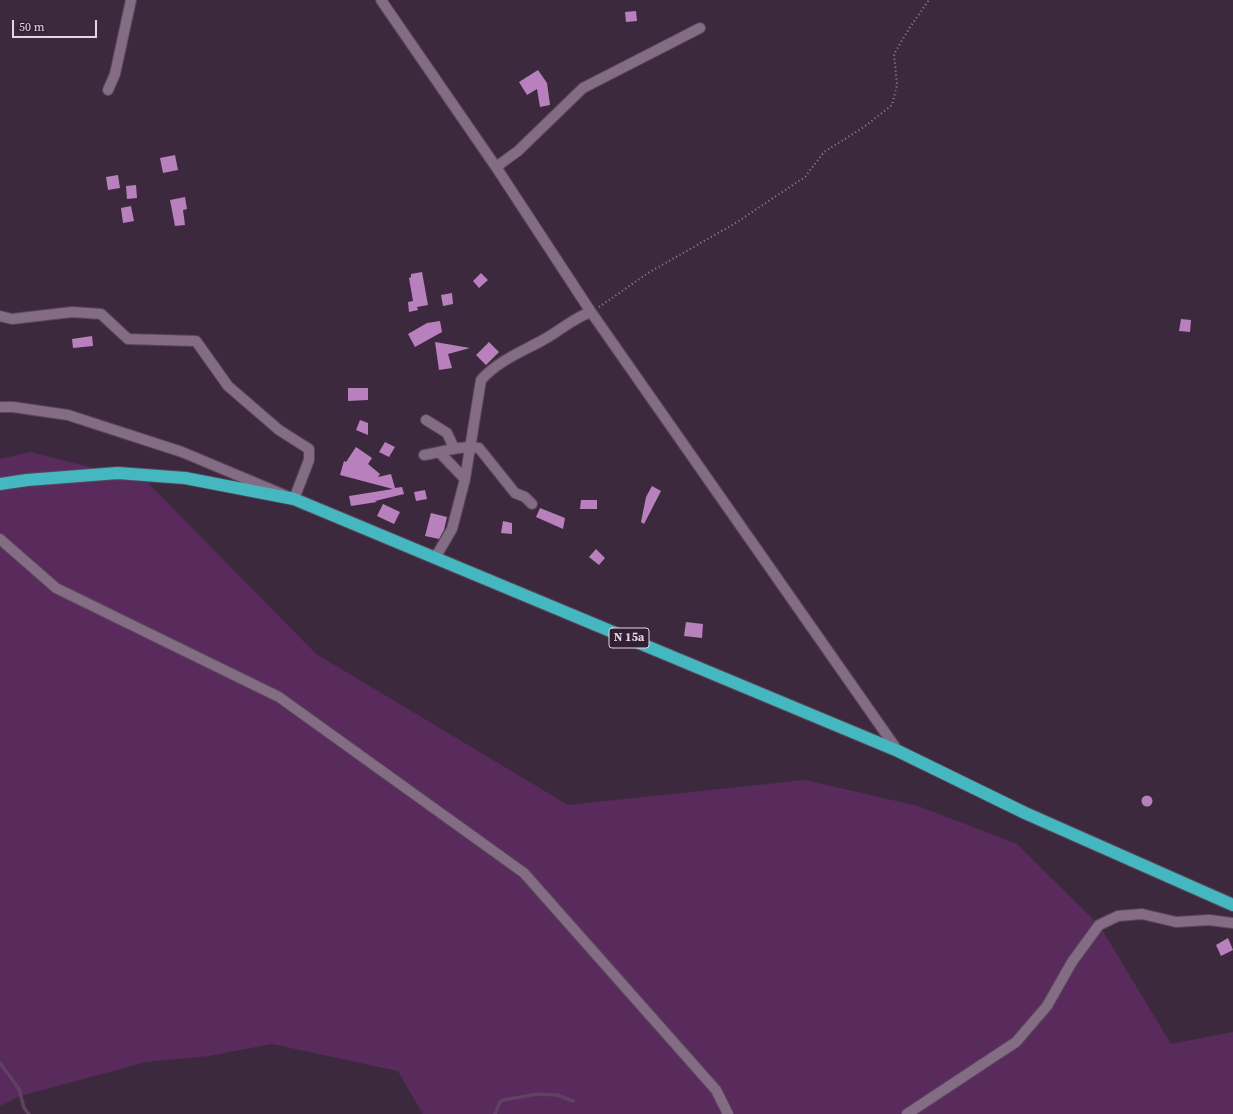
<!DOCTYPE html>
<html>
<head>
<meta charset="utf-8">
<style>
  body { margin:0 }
  #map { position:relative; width:1233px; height:1114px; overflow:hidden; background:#3d293e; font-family:"Source Serif 4",serif }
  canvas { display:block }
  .scale { position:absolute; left:12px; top:20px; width:85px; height:18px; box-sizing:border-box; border:2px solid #e3d6e4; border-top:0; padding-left:5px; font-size:12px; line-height:14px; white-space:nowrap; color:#e3d6e4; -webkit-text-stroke:3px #331f34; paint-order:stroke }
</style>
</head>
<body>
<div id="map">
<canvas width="1233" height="1114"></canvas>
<div class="scale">50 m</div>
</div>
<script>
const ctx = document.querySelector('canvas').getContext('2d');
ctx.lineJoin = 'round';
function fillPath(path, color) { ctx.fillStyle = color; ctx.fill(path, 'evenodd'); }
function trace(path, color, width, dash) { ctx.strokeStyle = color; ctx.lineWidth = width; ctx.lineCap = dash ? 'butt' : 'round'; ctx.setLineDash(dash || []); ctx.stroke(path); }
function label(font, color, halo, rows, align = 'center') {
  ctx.font = font + ' "Source Serif 4",serif'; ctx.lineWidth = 4; ctx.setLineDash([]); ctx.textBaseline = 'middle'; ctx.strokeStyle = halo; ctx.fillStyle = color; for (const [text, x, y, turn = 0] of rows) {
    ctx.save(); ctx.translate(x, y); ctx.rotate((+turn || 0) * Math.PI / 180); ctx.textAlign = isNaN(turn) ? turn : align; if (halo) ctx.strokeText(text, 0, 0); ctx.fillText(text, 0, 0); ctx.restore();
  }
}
const green = new Path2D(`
  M31,452l115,29 170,173 252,151 237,-25 113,26 99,38 82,81 72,119 62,-12v82h-810l-25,-43 -126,-27 -63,12 -63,6 -126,34 -20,10v-647z`);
const stream = new Path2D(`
  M0,1063l19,26 5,19 5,6
  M495,1114l5,-12 3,-2 35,-6 19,1 16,6`);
const building = new Path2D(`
  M636,11l1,10 -11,1 -1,-10z
  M538,70l9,13 3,22 -10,2 -3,-18 -10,6 -8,-13z
  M175,155l3,15 -15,3 -3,-15z
  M118,175l2,13 -12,2 -2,-13z
  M136,185l1,13 -10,1 -1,-13z
  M185,197l2,12 -4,1 2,15 -10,1 -5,-26z
  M131,206l3,15 -11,2 -2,-15z
  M422,272l6,33 -11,2 1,3 -9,2 -1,-10 5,-1 -4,-23 2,-1v-3z
  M481,273l7,7 -9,8 -6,-7z
  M452,293l1,11 -10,2 -2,-11z
  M1181,319l10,1 -1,12 -11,-1z
  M440,321l2,11 -27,15 -7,-13 19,-11z
  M92,336l1,10 -20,2 -1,-9z
  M435,342l35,6 -22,6 4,14 -13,2z
  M489,342l10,10 -13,13 -10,-10z
  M348,388h20v12l-20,1z
  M360,420l8,3v12l-12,-5z
  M385,442l10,5 -6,10 -10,-5z
  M356,447l16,11 -4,6 12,10 -2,3 13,-3 4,14 7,-1 2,7 -29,7 2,1 -26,4 -2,-10 44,-7 -53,-14 4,-14 2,1z
  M652,486l9,5 -17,33 -3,-2 5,-25z
  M425,490l2,9 -11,2 -2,-9z
  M581,500h16v9h-17z
  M383,504l17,8 -6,12 -17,-8z
  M540,508l25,10 -2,11 -27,-12z
  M431,513l16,4 -3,13 -5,9 -14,-3z
  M503,521l9,2v11l-11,-1z
  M596,549l9,9 -6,7 -10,-8z
  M686,622l17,2 -1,14 -18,-2z
  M1141.5 801a5.5 5.5 0 1 1 11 0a5.5 5.5 0 1 1-11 0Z
  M1228,938l5,12 -12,6 -5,-11z`);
const path = new Path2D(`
  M599,307l49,-34 86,-49 71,-47 19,-25 40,-25 28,-22 5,-20 -3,-31 16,-27 19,-27`);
const minor = new Path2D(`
  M381,0l115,167 95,145 307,439
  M108,90l7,-16 16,-74
  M496,167l22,-16 65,-63 117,-60
  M0,316l12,3 60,-7 29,2 27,25 68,2 32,45 51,44 30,19v11l-15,39 -112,-47 -114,-37 -55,-8h-13
  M426,420l21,13 7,15
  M439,452l26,27
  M424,455c19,-3 36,-10 55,-7l36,45 10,4 7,7
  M0,539l56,49 223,109 245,176 192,217 12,24
  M435,558l17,-29 13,-50 16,-99c17,-19 40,-28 62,-40 17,-9 30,-22 48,-28
  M907,1114l109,-72 31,-36 25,-44 27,-37 19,-9 24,-2 34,8 33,-2 24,3`);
const highway = new Path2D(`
  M0,484l27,-4 91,-7 67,5 109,21 604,252 127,62 208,92`);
const shields = [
  [629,638,40]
];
const shieldNames = [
  ["N 15a",629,638]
];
fillPath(green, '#592b5d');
trace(stream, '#5f4162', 3.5);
fillPath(building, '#b980be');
trace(minor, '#59485a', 12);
trace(highway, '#59485a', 14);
trace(path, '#968697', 2, [1, 3]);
trace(minor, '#836c84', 10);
trace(highway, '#45b7c0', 12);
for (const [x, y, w] of shields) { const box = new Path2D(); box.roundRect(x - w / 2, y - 10, w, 20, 3); ctx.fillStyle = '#331f34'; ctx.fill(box); trace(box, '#e3d6e4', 1); }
label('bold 12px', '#e3d6e4', null, shieldNames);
</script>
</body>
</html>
